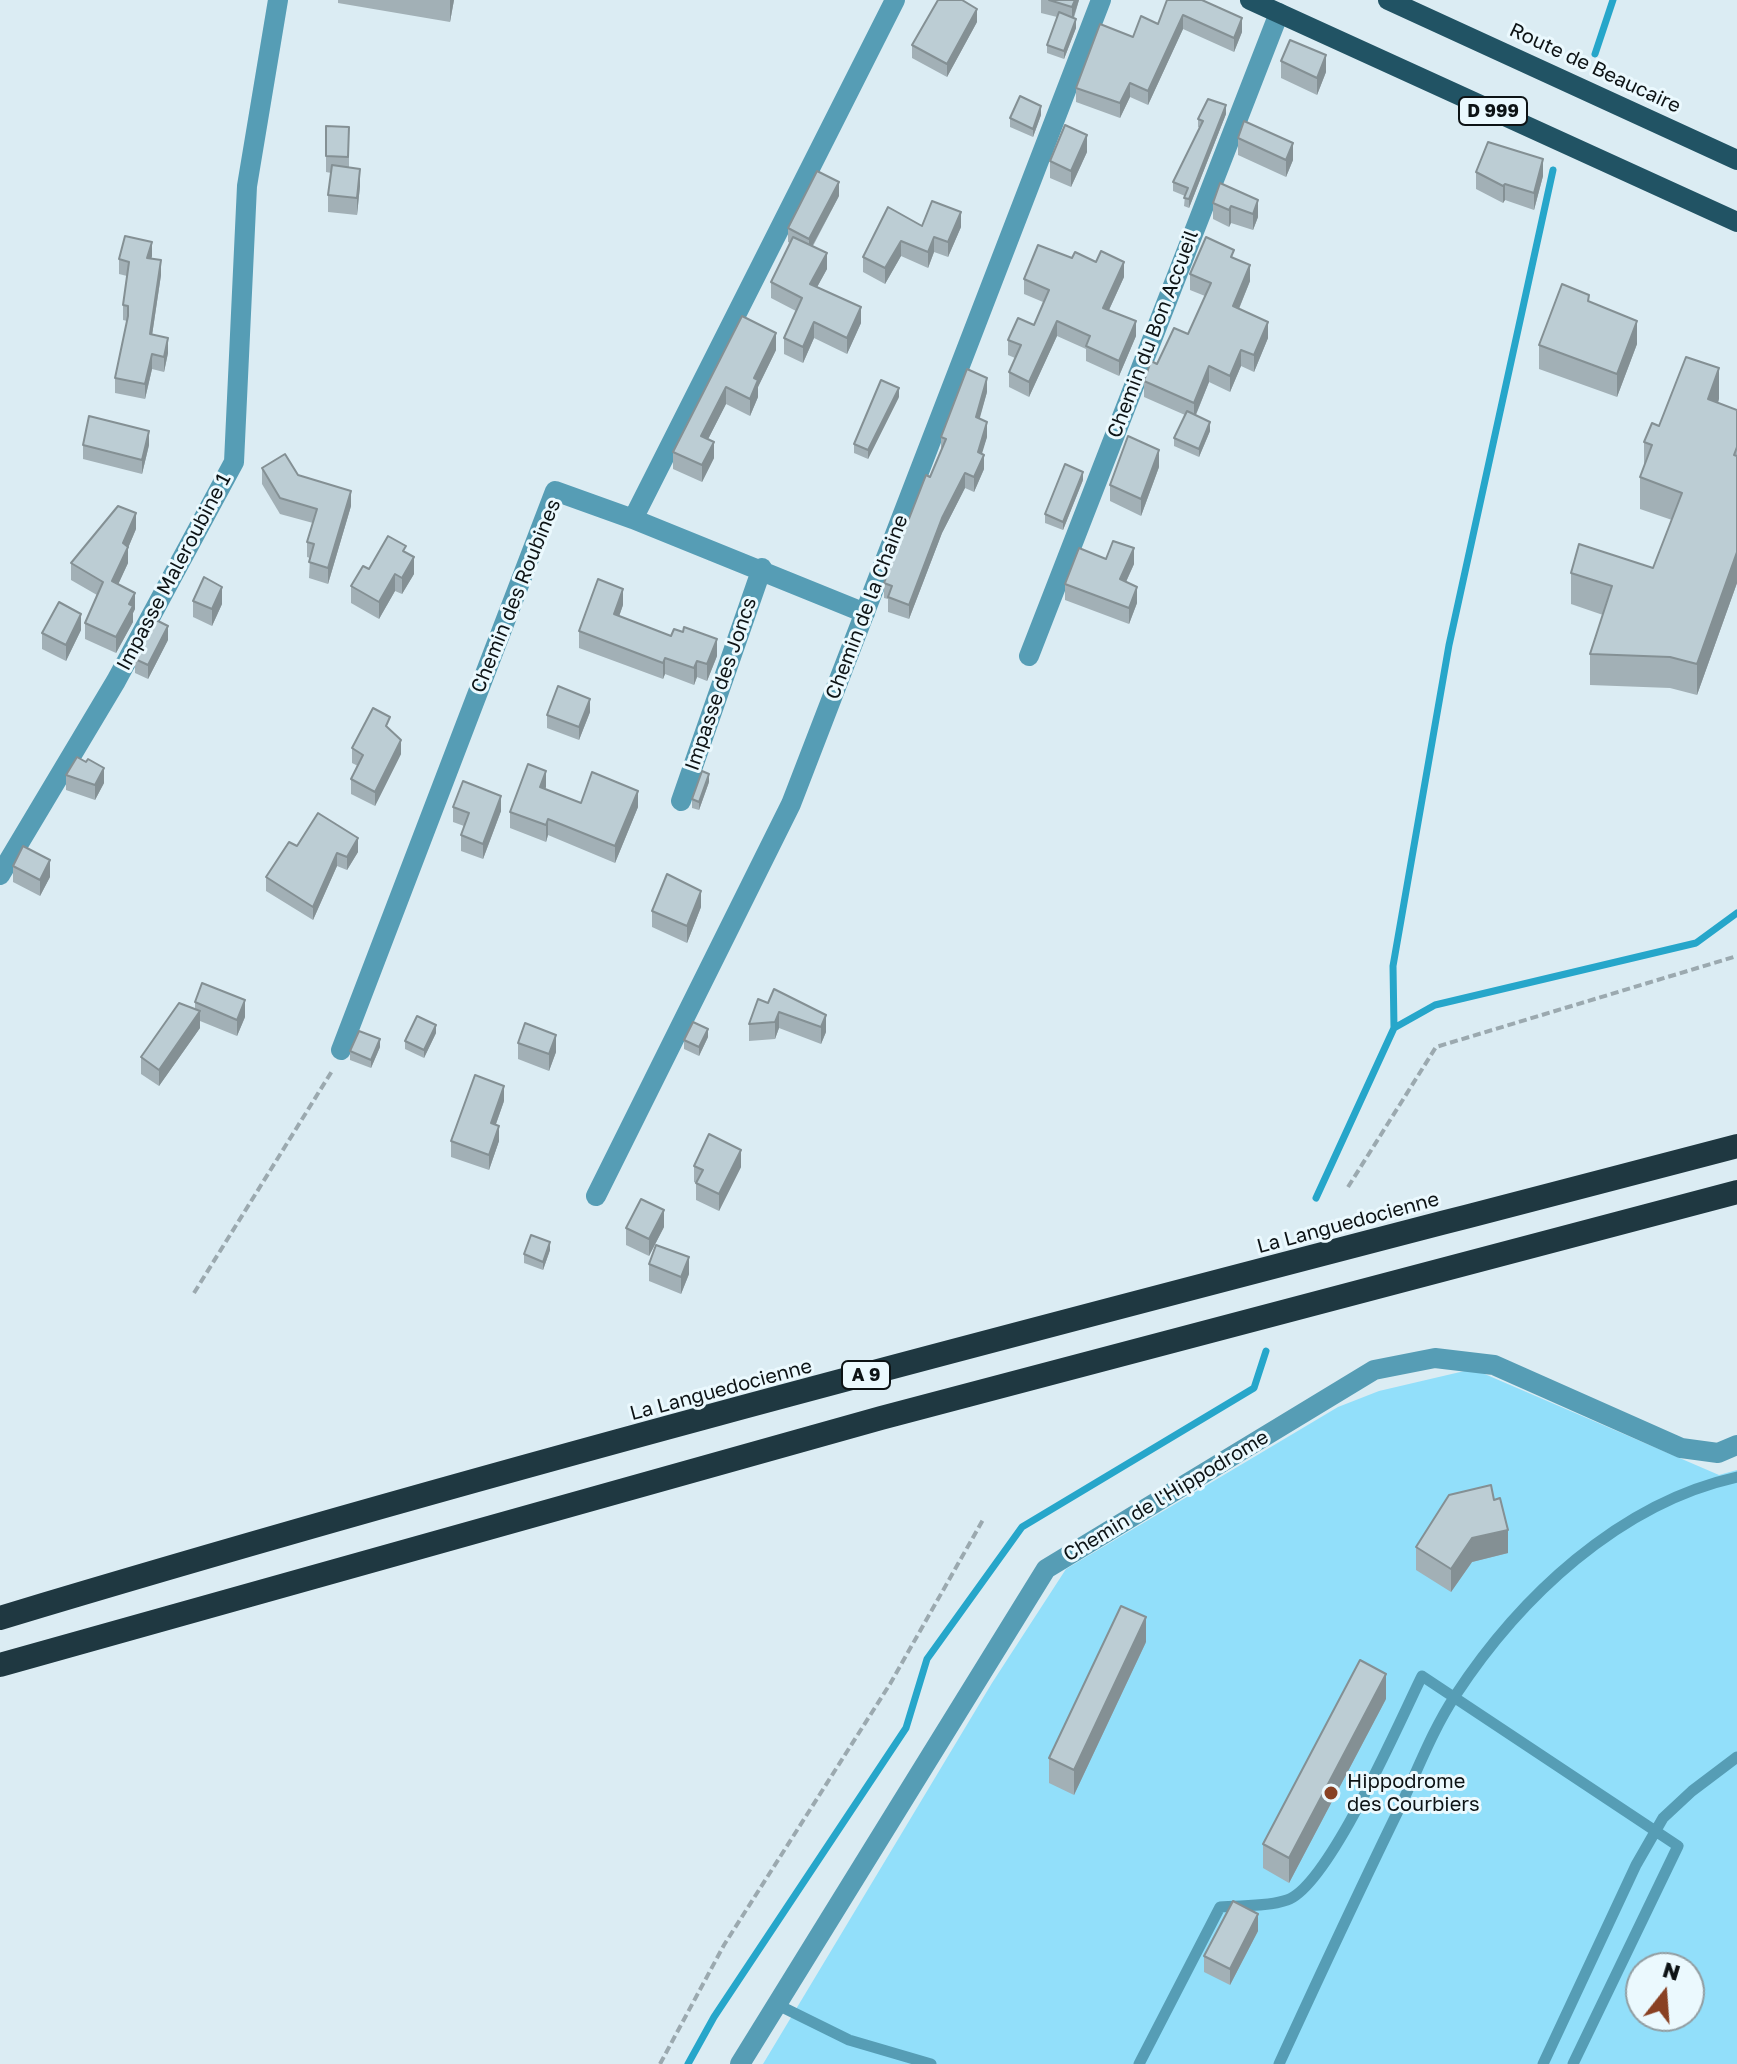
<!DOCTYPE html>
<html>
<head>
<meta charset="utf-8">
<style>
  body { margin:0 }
  #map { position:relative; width:1737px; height:2064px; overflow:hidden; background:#dbecf3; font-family:"Golos Text",sans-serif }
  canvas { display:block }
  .north { position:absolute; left:1625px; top:1952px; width:80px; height:80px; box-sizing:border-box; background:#ebf9fe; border:2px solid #929da1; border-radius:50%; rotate:17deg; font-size:22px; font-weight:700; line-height:32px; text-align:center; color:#0d1315 }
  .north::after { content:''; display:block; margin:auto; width:28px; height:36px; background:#894123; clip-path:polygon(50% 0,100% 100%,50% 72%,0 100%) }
</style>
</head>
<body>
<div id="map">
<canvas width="1737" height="2064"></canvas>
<div class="north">N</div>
</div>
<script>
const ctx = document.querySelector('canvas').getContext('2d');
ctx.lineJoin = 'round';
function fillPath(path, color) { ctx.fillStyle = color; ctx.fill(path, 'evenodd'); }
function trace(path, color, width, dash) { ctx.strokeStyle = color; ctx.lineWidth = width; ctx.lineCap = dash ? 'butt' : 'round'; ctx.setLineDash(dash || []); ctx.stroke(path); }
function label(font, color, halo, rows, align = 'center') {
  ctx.font = font + ' "Golos Text",sans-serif'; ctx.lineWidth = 6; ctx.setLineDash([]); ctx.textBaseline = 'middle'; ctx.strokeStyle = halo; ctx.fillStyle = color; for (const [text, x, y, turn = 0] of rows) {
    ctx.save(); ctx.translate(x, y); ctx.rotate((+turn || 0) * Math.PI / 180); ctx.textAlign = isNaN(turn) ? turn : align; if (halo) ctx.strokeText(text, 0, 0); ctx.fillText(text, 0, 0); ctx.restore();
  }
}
const green = new Path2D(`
  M1473,1369l246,106 18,-5v594h-974l229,-381 74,-114 272,-162 41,-16zM1641,1968h48v48h-48z`);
const stream = new Path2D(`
  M1595,54l18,-54
  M1394,1028l-1,-62 56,-321 104,-475
  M1316,1198l78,-170 41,-23 261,-62 41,-30
  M688,2064l26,-47 192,-289 21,-69 95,-132 232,-139 12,-37`);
const path = new Path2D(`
  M1348,1187l88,-140 301,-91
  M194,1293l138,-222
  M660,2064l64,-119 166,-261 94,-166`);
const lane = new Path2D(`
  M776,2004l73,36 82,24
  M1139,2064l81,-157c21,-2 47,0 67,-7 42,-14 113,-180 135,-224l256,170 -105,218
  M1279,2064c40,-87 80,-173 122,-259 17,-36 32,-76 54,-109 64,-98 164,-193 282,-219
  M1543,2064l93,-199 27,-47 29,-27 45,-34`);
const street = new Path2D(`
  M633,519l232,94
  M1029,656l250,-643
  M681,801l81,-233
  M0,875l116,-194 118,-219 13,-276 31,-186
  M341,1050l214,-559 78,28 262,-519
  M596,1196l195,-392 310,-804
  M740,2064l306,-495 328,-199 61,-12 59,7 187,83 37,5 19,-8`);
const primary = new Path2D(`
  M1250,0l487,222
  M1388,0l349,160`);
const highway = new Path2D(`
  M0,1618c574,-173 1157,-320 1737,-472
  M0,1665l881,-247 856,-226`);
const wall = new Path2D(`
  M338,0h116l-4,22 -112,-19z
  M1041,0h38l-5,18 2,10 -12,31 -17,-6v-8l10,-28 -16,-4z
  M1167,0l75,32 -8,20 -51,-23 -35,76 -18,-8 -10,21 -44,-16v-14l57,-51 25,-13z
  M977,22l-30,55 -35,-19v-13z
  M1281,61l45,11 -9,23 -36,-17z
  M1226,114l-37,94 -5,-2 1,-10 -12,-5v-9l27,-54 -2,-1v-8z
  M1041,115l-8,22 -23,-10v-9z
  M326,126l23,1v41l11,18 -3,29 -29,-3v-17l3,-22 -5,-1z
  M1238,138l55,22 -7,17 -48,-22z
  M1087,152l-16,35 -21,-9v-17z
  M1476,172l67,4 -9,34 -29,-10 -2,3 -27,-14z
  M1220,183l38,34 -5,13 -22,-7 -2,4 -16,-8v-16z
  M839,196l-26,50 14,23 -10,18 44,36 -14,31 -33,-16 -11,25 -19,-9v-16l12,-27 -25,-13v-16l19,-39 -2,-1v-14z
  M922,226l39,1 -13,30 -14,-5 -6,16 -27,-12 -16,28 -22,-12v-15z
  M152,256l-1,3 10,16 -9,60 16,18 -4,19 -12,-3 -7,30 -30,-6v-15l12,-57 -4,-1v-15l4,-29 -8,-2v-15z
  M1234,258l16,23 -11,28 29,29 -14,34 -13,-6 -11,26 -21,-10 -13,33 14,16 -11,26 -25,-11v-8l11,-23 -41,-18v-16l13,-17 31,-30 17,-38 -15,-6v-16z
  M1124,277l-15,33 27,26 -17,40 -33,-15v-12l-29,-13 -28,61 -20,-10v-15l6,-14 -7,-3v-15l26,-15 9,-23 -19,-8v-15z
  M1589,302l48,42 -20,53 -78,-28v-24z
  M742,316l34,34 -18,37v10l-8,19 -24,-12 -18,35 6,19 -12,24 -29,-13v-17z
  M987,392l-8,27 8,18 -6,17 3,15 -10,23 -9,-4 -23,45 -33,86 -21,-7v-13l-4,-1v-15l57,-133v-13z
  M899,397l-31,62 -14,-6v-9z
  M1719,399l-1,4 19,7v173l-40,112 -27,-7 -80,-3v-31l13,-39 -32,-11v-31l82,-5 19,-48 -32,-11v-32l4,-11v-24l15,-16z
  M83,445h66l-7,29 -59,-15z
  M1159,467l-18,49 -31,-15v-16z
  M262,468l36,7 53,31 -23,78 -19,-6 1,-20 -3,-1v-15l6,-19 -33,-9 -18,-30z
  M1083,480l-20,50 -18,-7v-9z
  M136,529l-8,19v15l-10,21 17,25 -2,4v9l-17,31 -31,-14v-16l12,-28 -26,-15v-17z
  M406,553l8,21 -12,20 -7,-3 -16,28 -28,-16v-17l18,-17z
  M1106,559l28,5 -8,18 11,21 -8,21 -64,-24v-16z
  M193,601l29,3 -10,22 -19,-9z
  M623,605l-4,11 98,40 -10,25 -10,-4 -3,8 -29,-11 -2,5 -84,-31v-17z
  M81,630l-15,31 -24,-12v-16z
  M168,640l-20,39 -13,-6v-14z
  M590,712l-11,28 -32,-12v-13z
  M390,729l11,25 -26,52 -24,-12v-15l7,-13 -6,-3v-15z
  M66,775l38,8 -9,17 -29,-10z
  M709,782l-10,28 -7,-2v-9z
  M546,787l-1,2 36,14 57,4 -23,56 -67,-28 -2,7 -36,-14v-16z
  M453,807l48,4 -18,48 -22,-8v-16l3,-9 -11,-4z
  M297,846l61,6 -11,18 -10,-4 -24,54 -47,-29v-14z
  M13,866l37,11 -10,19 -27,-14z
  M701,907l-14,36 -35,-16v-16z
  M774,989l52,43 -5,12 -42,-16 -4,11 -26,2v-17l19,-21z
  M195,1002l50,15 -8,19 -37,-15v7l-41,58 -18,-12v-17l54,-48z
  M436,1033l-12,25 -19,-9v-8z
  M708,1037l-9,19 -15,-7v-9z
  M518,1043l38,9 -7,19 -31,-12z
  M380,1047l-9,21 -21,-8v-9z
  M504,1101l-8,23 3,17 -10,29 -38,-13v-16z
  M694,1166l47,1 -22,44 -23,-11v-17l-2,-1z
  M664,1227l-15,29 -23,-11v-17z
  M550,1250l-7,20 -19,-7v-9z
  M649,1264l40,10 -8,20 -32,-13z
  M1494,1500l14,53 -36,9 -21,30 -35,-22v-23z
  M1146,1642l-72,153 -25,-12v-25z
  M1386,1699l-97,184 -26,-15v-24z
  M1258,1931l-28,54 -26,-13v-16z`);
const shadedWall = new Path2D(`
  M450,0h4l-4,22z
  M1075,0h4l-7,22v-15z
  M977,9v13l-30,55v-13z
  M1183,15v14l-35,76v-14z
  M1242,18v14l-8,20v-14z
  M1076,19v9l-12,31v-8z
  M1326,55v17l-9,23v-17z
  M1130,83v14l-10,21v-15z
  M1226,105v9l-37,94v-9z
  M1041,106v9l-8,22v-8z
  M1087,135v17l-16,35v-16z
  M1293,143v17l-7,17v-17z
  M1543,159v17l-9,34v-17z
  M360,169v17l-3,29v-17z
  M839,182v14l-30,56v-13z
  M1505,184v16l-2,3v-17z
  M1258,200v17l-5,13v-16z
  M1231,206v17l-2,4v-17z
  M961,212v15l-13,30v-15z
  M934,237v15l-6,16v-16z
  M901,241v15l-16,28v-16z
  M152,242v14l-5,17v-15z
  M827,253v16l-17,31v-16z
  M161,260v15l-11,74v-15z
  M1124,262v15l-21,46v-15z
  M1250,265v16l-17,42v-17z
  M861,307v16l-14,31v-16z
  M1057,321v15l-28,61v-15z
  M1136,321v15l-17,40v-15z
  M1637,321v23l-20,53v-23z
  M814,322v16l-11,25v-16z
  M1268,322v16l-14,34v-17z
  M776,333v17l-18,37v10l-8,19v-17l4,-21z
  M168,338v15l-4,19v-15z
  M1241,350v16l-11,26v-16z
  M152,354v15l-7,30v-15z
  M1209,366v16l-15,37v-16z
  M1719,368v31l-11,31v-31z
  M987,378v14l-11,40v-15z
  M726,387v17l-25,49v-17z
  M899,388v9l-31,62v-9z
  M987,422v15l-9,30v-15z
  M1210,422v9l-11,26v-8z
  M149,431v14l-7,29v-14z
  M714,442v16l-12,24v-17z
  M1159,450v17l-18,49v-17z
  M984,455v14l-10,23v-15z
  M1083,472v8l-20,50v-8z
  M965,473v15l-23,45 -33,86v-14l33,-87z
  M351,491v15l-23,78v-16z
  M136,513v16l-8,19v15l-16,35v-17l11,-38z
  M1134,548v16l-14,31v-16z
  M1737,552v31l-40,112v-31z
  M414,557v17l-12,20v-16z
  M395,574v17l-16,28v-17z
  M222,587v17l-10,22v-17z
  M1137,587v16l-8,21v-16z
  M623,589v16l-9,26v-17z
  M135,593v16l-2,4v9l-17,31v-16l13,-33z
  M81,614v16l-15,31v-16z
  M168,626v14l-20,39v-14z
  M717,639v17l-10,25v-17z
  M665,658v16l-2,5v-16z
  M697,661v16l-3,8v-17z
  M590,699v13l-11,28v-13z
  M401,740v14l-26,52v-14z
  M104,768v15l-9,17v-15z
  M546,771v16l-6,17v-17z
  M709,774v8l-10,28v-8z
  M638,791v16l-23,56v-17z
  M501,796v15l-18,48v-15z
  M548,819v16l-2,7v-17z
  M358,838v14l-11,18v-13z
  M337,853v13l-24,54v-13z
  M50,860v17l-10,19v-16z
  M701,891v16l-14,36v-17z
  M245,1000v17l-8,19v-16z
  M200,1011v17l-41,58v-16z
  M779,1012v16l-4,11v-17z
  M826,1015v17l-5,12v-17z
  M436,1025v8l-12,25v-8z
  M708,1029v8l-9,19v-9z
  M556,1035v17l-7,19v-17z
  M380,1039v8l-9,21v-8z
  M504,1086v15l-13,37v-15z
  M499,1126v15l-10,29v-15z
  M741,1150v17l-22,44v-17z
  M664,1210v17l-15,29v-17z
  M550,1242v8l-7,20v-8z
  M689,1257v17l-8,20v-17z
  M1508,1530v23l-36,9 -21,30v-23l21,-31z
  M1146,1617v25l-72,153v-25z
  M1386,1674v25l-97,184v-25z
  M1258,1914v17l-28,54v-16z`);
const building = new Path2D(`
  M938,0h24l15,9 -30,55 -35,-19z
  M1049,0h26l-3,7z
  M1167,0h35l40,18 -8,20 -51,-23 -35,76 -18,-8 -10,20 -44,-15 24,-64 33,13 8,-21 17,8z
  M1059,12l17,7 -12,32 -17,-6z
  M1290,40l36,15 -9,23 -36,-17z
  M1020,96l21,10 -8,23 -23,-11z
  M1208,99l18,6 -37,94 -5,-1 4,-10 -15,-6 30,-61 -5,-2z
  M1244,121l49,22 -7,17 -48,-22z
  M1065,125l22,10 -16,36 -21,-10z
  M326,126l23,1 -1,30 -22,-1z
  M1488,142l55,17 -9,34 -29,-9 -2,2 -27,-14z
  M332,165l28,4 -3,29 -29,-3z
  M817,171l22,11 -30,57 -21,-11z
  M1220,183l38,17 -5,14 -22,-8 -2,4 -16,-7z
  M932,201l29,11 -13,30 -14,-5 -6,15 -27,-11 -16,27 -22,-11 25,-50 34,19z
  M125,236l27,6 -5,16 14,2 -11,74 18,4 -4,19 -12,-3 -7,30 -30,-6 13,-62v-10l-5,-1 6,-43 -10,-3z
  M793,237l34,16 -17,31 51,23 -14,31 -33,-16 -11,25 -19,-9 18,-40 -31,-16z
  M1206,237l28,13 -3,7 19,8 -17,41 35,16 -14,33 -13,-5 -11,26 -21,-10 -15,37 -50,-22 7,-20 6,3 17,-36 14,6 23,-51 -21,-9z
  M1038,245l34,13 3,-6 21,10 5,-11 23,11 -21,46 33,13 -17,40 -33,-15 4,-10 -33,-15 -28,61 -20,-10 12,-27 -13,-5 10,-22 16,7 15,-35 -25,-11z
  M1562,284l27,11 -1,6 49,20 -20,53 -78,-29z
  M742,316l34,17 -22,45 4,2 -8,19 -24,-12 -25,49 13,6 -12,23 -29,-13z
  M1686,357l33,11 -11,31 29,11v37l-3,8 3,1v96l-40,112 -27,-7 -80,-3 22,-68 -41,-13 8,-29 74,24 29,-75 -42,-16 12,-32 -8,-3 8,-19 7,3z
  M967,369l20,9 -11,39 11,5 -9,30 6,3 -10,22 -9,-4 -23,45 -33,87 -21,-8 4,-11 -8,-3 42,-108 4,2 16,-38 -5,-2z
  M881,380l18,8 -31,62 -14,-6z
  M1187,411l23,11 -11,27 -25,-11z
  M89,416l60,15 -7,29 -59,-15z
  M1128,436l31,14 -18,49 -31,-14z
  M285,454l13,21 53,16 -23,77 -19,-6 5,-18 -7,-2 10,-33 -37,-11 -18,-30z
  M1065,464l18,8 -20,50 -18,-8z
  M118,506l18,7 -13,30 5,4 -16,34 23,12 -6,11 4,2 -17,31 -31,-14 18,-41 -32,-19z
  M388,536l18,10 -3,5 11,6 -12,21 -7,-4 -16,28 -28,-16 12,-20 6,3z
  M1113,541l21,7 -14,31 17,8 -8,21 -64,-24 14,-36 27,11z
  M204,577l18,10 -10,22 -19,-8z
  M598,579l25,10 -9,25 57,22 3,-7 9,3 1,-5 33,12 -10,25 -10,-3 -3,7 -29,-10 -2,5 -84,-32z
  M59,602l22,12 -15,31 -24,-12z
  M156,620l12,6 -20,39 -13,-6z
  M558,686l32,13 -11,28 -32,-12z
  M373,708l17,9 -4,9 15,14 -26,52 -24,-13 12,-24 -11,-7z
  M77,757l9,5 2,-3 16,9 -9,17 -29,-10z
  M528,764l18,7 -6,16 41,16 11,-31 46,19 -23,55 -67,-27 -2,6 -36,-13z
  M702,771l7,3 -10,28 -7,-3z
  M463,781l38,15 -18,48 -22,-9 8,-22 -16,-6z
  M318,813l40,25 -11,19 -10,-4 -24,54 -47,-30 23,-35 8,4z
  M23,846l27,14 -10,20 -27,-14z
  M667,874l34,17 -14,35 -35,-15z
  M202,983l43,17 -8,20 -42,-18z
  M774,989l52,26 -5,12 -42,-15 -4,10 -26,2 9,-25 10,4z
  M179,1003l21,8 -41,59 -18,-13z
  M417,1016l19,9 -12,25 -19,-9z
  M693,1022l15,7 -9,18 -15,-7z
  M525,1023l31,12 -7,19 -31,-11z
  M359,1031l21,8 -9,21 -21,-9z
  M475,1075l29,11 -13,37 8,3 -10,29 -38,-14z
  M709,1134l32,16 -22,44 -23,-11 7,-13 -9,-4z
  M641,1199l23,11 -15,29 -23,-11z
  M531,1235l19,7 -7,20 -19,-8z
  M656,1245l33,12 -8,20 -32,-13z
  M1491,1485l3,15 6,-2 8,32 -36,8 -21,31 -35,-22 33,-52z
  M1121,1606l25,11 -72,153 -25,-12z
  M1360,1660l26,14 -97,184 -26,-14z
  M1233,1901l25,13 -28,55 -26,-13z`);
const markers = [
  [1331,1793,8,"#894123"]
];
const shields = [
  [1493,111,68],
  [866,1375,48]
];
const shieldNames = [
  ["D 999",1493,111],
  ["A 9",866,1375]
];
const streetNames = [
  ["Route de Beaucaire",1595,68,25],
  ["Chemin du Bon Accueil",1153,334,-69],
  ["Impasse Maleroubine 1",174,572,-62],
  ["Chemin des Roubines",516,596,-68],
  ["Chemin de la Chaine",867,607,-69],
  ["Impasse des Joncs",721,684,-71],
  ["La Languedocienne",1348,1223,-15],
  ["La Languedocienne",721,1390,-15],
  ["Chemin de l'Hippodrome",1166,1496,-31]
];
const poiNames = [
  ["Hippodrome",1347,1782],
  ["des Courbiers",1347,1805]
];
fillPath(green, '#92dffa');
trace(stream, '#26a6ca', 7);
trace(path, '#9ba9af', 4, [8, 4]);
trace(lane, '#569db5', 11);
trace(street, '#569db5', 20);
trace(primary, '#215364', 20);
trace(highway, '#1f3841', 24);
fillPath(wall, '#a2b0b6');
fillPath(shadedWall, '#849094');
fillPath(building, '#bccdd4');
trace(building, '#849094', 2);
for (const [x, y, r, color] of markers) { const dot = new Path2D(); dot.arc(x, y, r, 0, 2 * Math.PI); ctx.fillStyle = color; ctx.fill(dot); trace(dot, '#ebf9fe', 3); }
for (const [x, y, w] of shields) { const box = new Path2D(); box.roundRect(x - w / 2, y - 14, w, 28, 6); ctx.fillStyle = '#ebf9fe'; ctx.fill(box); trace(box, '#0d1315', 2); }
label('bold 18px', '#0d1315', null, shieldNames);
label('20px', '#0d1315', '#ebf9fe', streetNames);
label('20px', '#0d1315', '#ebf9fe', poiNames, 'left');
</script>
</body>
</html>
